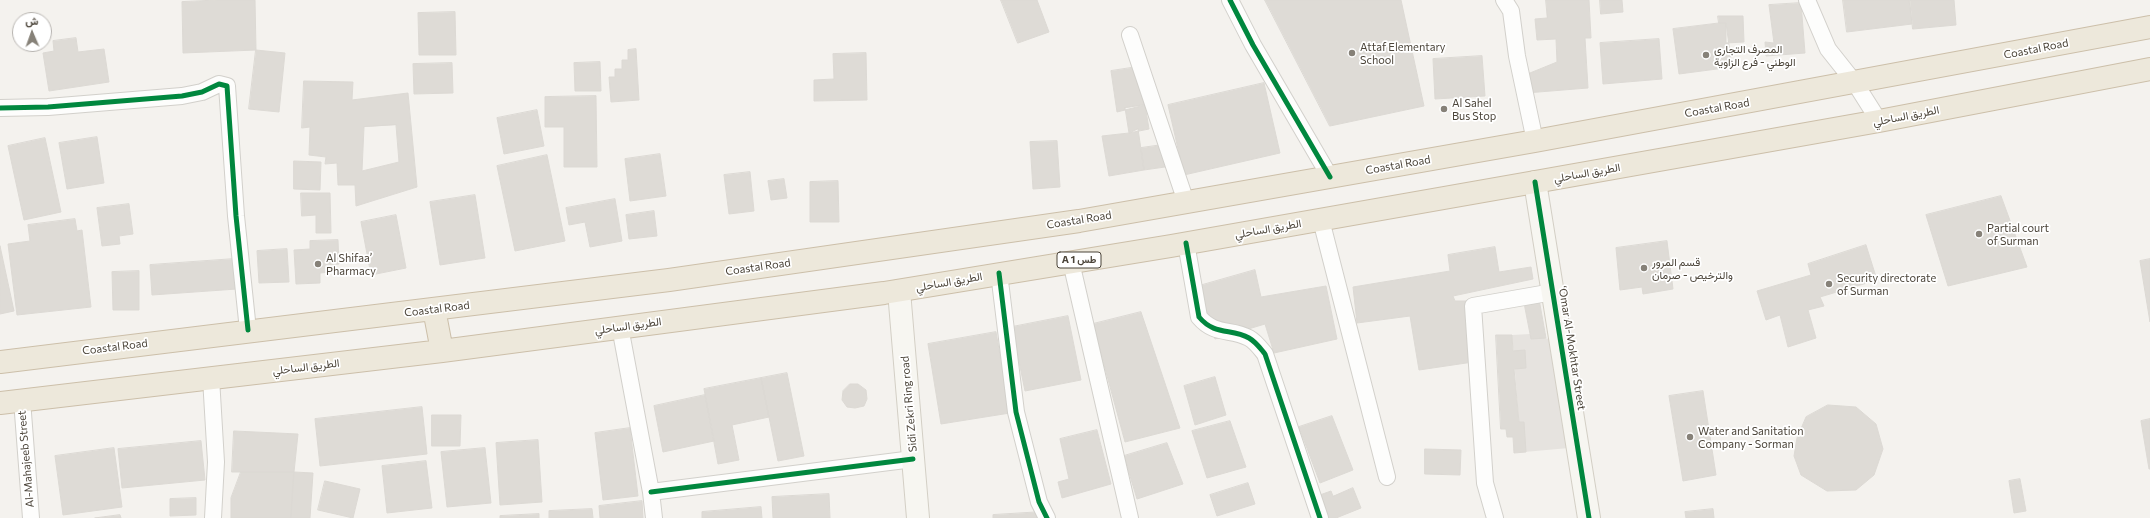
<!DOCTYPE html>
<html>
<head>
<meta charset="utf-8">
<style>
  body { margin:0 }
  #map { position:relative; width:2150px; height:518px; overflow:hidden; background:#f4f2ee; font-family:Commissioner,Vazirmatn,sans-serif }
  canvas { display:block }
  .north { position:absolute; left:12px; top:12px; width:40px; height:40px; box-sizing:border-box; background:#fff; border:1px solid #b7b4b0; border-radius:50%; rotate:358deg; font-size:11px; font-weight:700; line-height:16px; text-align:center; color:#4b4439 }
  .north::after { content:''; display:block; margin:auto; width:14px; height:18px; background:#868178; clip-path:polygon(50% 0,100% 100%,50% 72%,0 100%) }
</style>
</head>
<body>
<div id="map">
<canvas width="2150" height="518"></canvas>
<div class="north">ش</div>
</div>
<script>
const ctx = document.querySelector('canvas').getContext('2d');
ctx.lineJoin = 'round';
function fillPath(path, color) { ctx.fillStyle = color; ctx.fill(path, 'evenodd'); }
function trace(path, color, width, dash) { ctx.strokeStyle = color; ctx.lineWidth = width; ctx.lineCap = dash ? 'butt' : 'round'; ctx.setLineDash(dash || []); ctx.stroke(path); }
function label(font, color, halo, rows, align = 'center') {
  ctx.font = font + ' Commissioner,Vazirmatn,sans-serif'; ctx.lineWidth = 3.5; ctx.setLineDash([]); ctx.textBaseline = 'middle'; ctx.strokeStyle = halo; ctx.fillStyle = color; for (const [text, x, y, turn = 0] of rows) {
    ctx.save(); ctx.translate(x, y); ctx.rotate((+turn || 0) * Math.PI / 180); ctx.textAlign = isNaN(turn) ? turn : align; if (halo) ctx.strokeText(text, 0, 0); ctx.fillText(text, 0, 0); ctx.restore();
  }
}
const parking = new Path2D(`
  M1530,334l19,5 20,109 -45,4 -5,-30 -7,-87z`);
const building = new Path2D(`
  M218,0h37l1,50 -73,3 -1,-51z
  M1001,0h36l12,32 -31,11z
  M1265,0h136l23,106 -94,20z
  M1546,0h43l2,38h-6l3,50 -62,5 -1,-18 32,-13 -1,-23 -19,1 -2,-21 12,-1z
  M1600,0h22l1,12 -22,2z
  M1843,0h66l3,24 -65,8z
  M1910,0h44l2,25 -43,4z
  M1801,3l4,50 -39,3 -1,-14 9,1 -5,-38z
  M455,12l1,43h-37l-1,-42z
  M1718,16h25l1,26 -18,1v-20h-7z
  M1719,23h7l6,44 -53,7 -6,-45z
  M76,38l2,14 26,-3 5,33 -60,9 -6,-38 11,-2 -1,-10z
  M1659,39l3,40 -59,5 -3,-41z
  M636,49l3,51 -28,2 -2,-25h6v-8h7v-9h6v-10z
  M256,50l29,3 -6,59 -30,-3z
  M866,53l1,47 -53,1v-21l20,-1 -1,-25z
  M1482,56l3,40 -50,3 -2,-40z
  M600,62l1,29h-26l-1,-28z
  M452,63l1,30 -39,1 -1,-30z
  M1137,67l8,38 -28,7 -6,-41z
  M304,81l49,1 -1,18 56,-7 9,94 -61,19 -1,-21h-17l-1,-22 -12,1 1,-7 -17,-2 1,-28 -8,1zM396,125l3,37 -37,9 2,-44z
  M1264,83l16,70 -96,22 -16,-70z
  M596,96l1,71h-33v-40h-19v-30z
  M1145,105l4,24 -20,4 -4,-25z
  M537,110l7,36 -40,8 -7,-36z
  M1138,129l6,41 -35,6 -7,-40 27,-3z
  M97,137l7,46 -37,6 -8,-46z
  M45,138l16,74 -37,8 -16,-74z
  M1057,141l3,46 -27,2 -3,-47z
  M1162,145l3,22 -21,3 -3,-22z
  M660,154l6,42 -36,5 -5,-42z
  M547,155l18,86 -50,10 -18,-85z
  M294,161l27,1 -1,28 -26,-1z
  M750,172l4,39 -25,3 -5,-39z
  M784,179l3,19 -16,2 -3,-19z
  M838,181l1,41h-29v-40z
  M301,193h29l1,40h-15v-18l-14,1z
  M475,195l10,63 -45,7 -10,-63z
  M2001,196l26,71 -79,19 -22,-71z
  M615,199l7,42 -32,6 -5,-25 -16,3 -3,-17z
  M129,204l4,30 -14,2 1,8 -18,2 -5,-38z
  M654,211l3,25 -28,3 -3,-24z
  M396,215l10,53 -35,7 -10,-53z
  M75,219l2,12 5,-1 9,77 -74,8 -9,-71 22,-3 -2,-16z
  M338,240l1,24 -10,1 1,7 -10,1v10l-24,1 -2,-34 16,-1v-8z
  M1667,241l6,48 -30,5 -1,-7 -22,3 -4,-42z
  M1866,245l11,35 -57,17 4,9 -16,4 8,28 -28,9 -8,-32 -14,5 -9,-29 54,-16 -3,-11z
  M0,246l14,65 -14,3z
  M1495,247l4,25 32,-5 2,12 -80,17 2,5h13l5,61 -54,8 -9,-54 -53,7 -4,-36 97,-16 -2,-16z
  M287,249l2,33 -30,1 -2,-32z
  M234,259l3,30 -85,6 -2,-30z
  M2150,259v63l-10,-61z
  M1255,270l6,27 65,-11 11,53 -63,14 -9,-29 -50,15 -16,-53z
  M139,271v39h-26l-1,-38z
  M1539,299l7,39 -15,1 -7,-36z
  M1141,312l39,116 -55,14 -32,-118z
  M1068,316l13,64 -56,11 -13,-64z
  M996,332l14,81 -69,11 -13,-80z
  M1496,335h16l1,16 12,-1 1,18 -12,1 5,53h5l2,30 -12,1 -1,-16h-6l-1,-8h-5z
  M787,373l17,83 -26,5 -17,-83z
  M1215,377l11,38 -31,10 -11,-39z
  M761,378l8,39 -37,8 7,35 -21,4 -14,-75z
  M850,384h8l8,6 1,9 -3,7 -9,2 -8,-1 -5,-7 1,-9z
  M1703,391l13,84 -33,6 -14,-85z
  M705,395l9,46 -51,11 -9,-46z
  M1828,405l28,2 20,17 7,25 -9,26 -18,15 -29,1 -26,-16 -7,-19 3,-18 9,-21z
  M422,407l5,47 -107,12 -5,-47z
  M432,415h29l-1,31h-28z
  M1332,416l21,54 -33,13 -21,-56z
  M2150,419v50h-1l-8,-48z
  M1230,421l16,46 -39,11 -15,-47z
  M630,428l8,68 -35,4 -8,-67z
  M1097,430l14,54 -49,14 -4,-16 11,-3 -9,-40z
  M234,431l64,3 -4,38h-62z
  M538,440l4,62 -42,3 -4,-62z
  M201,441l4,39 -83,8 -4,-39z
  M1167,443l16,41 -46,15 -13,-43z
  M114,448l8,59 -59,8 -8,-59z
  M485,448l6,55 -44,4 -6,-55z
  M1425,449l36,1 -1,25 -35,-1z
  M426,461l6,47 -45,5 -5,-47z
  M241,472h53l-3,46h-60v-20z
  M294,472l19,1 -3,45h-19z
  M2020,479l6,32 -12,2 -5,-32z
  M325,481l35,8 -7,29 -35,-8z
  M1248,483l7,21 -38,12 -7,-21z
  M1353,488l8,20 -25,10h-11l-8,-22 14,-5 2,5z
  M829,494l1,24h-57l-1,-21z
  M196,498v17l-26,1v-17z
  M642,501l1,17h-43l-1,-12z
  M761,507l1,11h-60v-6z
  M592,509l1,9h-44v-7z
  M1713,509l1,9h-28l-1,-6z
  M1042,512v6h-49v-3z
  M539,514v4h-39v-2z
  M120,515l1,3h-26z`);
const street = new Path2D(`
  M1230,0l23,45 77,132
  M1504,0l7,11 6,45 18,85
  M1807,0l21,49 27,34 24,38
  M1130,35l56,167
  M0,108l48,-1 134,-11 20,-4 17,-8 8,2 9,130 12,114
  M1321,220l66,257
  M1186,243l13,74c16,19 32,11 50,21 7,4 11,10 16,16l55,164
  M1071,262l59,256
  M999,273l17,139 23,90 8,16
  M620,327l31,165 3,26
  M211,378l5,84 -3,56
  M22,400l9,118
  M651,492l262,-33
  M1495,518l-10,-35 -12,-177 80,-14`);
const secondary = new Path2D(`
  M1535,182l54,336
  M899,291l19,227`);
const highway = new Path2D(`
  M434,309l8,42
  M0,362l669,-82 410,-59 456,-80 615,-114
  M0,403l442,-52 442,-58 287,-47 364,-64 344,-61 271,-52`);
const cycleway = new Path2D(`
  M1230,0l23,45 77,132
  M0,108l48,-1 134,-11 20,-4 17,-8 8,2 9,130 12,114
  M1535,182l54,336
  M1186,243l13,74c16,19 32,11 50,21 7,4 11,10 16,16l55,164
  M999,273l17,139 23,90 8,16
  M651,492l262,-33`);
const markers = [
  [1352,53,4,"#868178"],
  [1706,55,4,"#868178"],
  [1444,109,4,"#868178"],
  [1979,234,4,"#868178"],
  [318,264,4,"#868178"],
  [1644,268,4,"#868178"],
  [1829,284,4,"#868178"],
  [1690,437,4,"#868178"]
];
const shields = [
  [1079,260,44]
];
const shieldNames = [
  ["A 1 طس",1079,260]
];
const poiNames = [
  ["Attaf Elementary",1360,47],
  ["School",1360,60],
  ["المصرف التجاري",1714,49],
  ["الوطني - فرع الزاوية",1714,62],
  ["Al Sahel",1452,103],
  ["Bus Stop",1452,116],
  ["Partial court",1987,228],
  ["of Surman",1987,241],
  ["Al Shifaa’",326,258],
  ["Pharmacy",326,271],
  ["قسم المرور",1652,262],
  ["والترخيص - صرمان",1652,275],
  ["Security directorate",1837,278],
  ["of Surman",1837,291],
  ["Water and Sanitation",1698,431],
  ["Company - Sorman",1698,444]
];
const streetNames = [
  ["Coastal Road",2036,49,-11],
  ["Coastal Road",1717,108,-10],
  ["الطريق الساحلي",1906,116,-11],
  ["Coastal Road",1398,165,-10],
  ["الطريق الساحلي",1587,173,-10],
  ["Coastal Road",1079,220,-9],
  ["الطريق الساحلي",1268,229,-10],
  ["Coastal Road",758,267,-8],
  ["الطريق الساحلي",949,282,-10],
  ["Coastal Road",437,309,-7],
  ["الطريق الساحلي",628,326,-8],
  ["Coastal Road",115,347,-7],
  ["‘Omar Al-Mokhtar Street",1572,348,81],
  ["الطريق الساحلي",306,367,-7],
  ["Sidi Zekri Ring road",909,404,-95],
  ["Al-Mahajeeb Street",26,459,-95]
];
fillPath(parking, '#e6e3df');
fillPath(building, '#dedbd6');
trace(building, '#dcd9d4', 1);
trace(street, '#d2d0cb', 18);
trace(secondary, '#d3cfc5', 24);
trace(highway, '#ccbfa9', 24);
trace(street, '#fdfdfc', 16);
trace(secondary, '#f7f6f1', 22);
trace(highway, '#ede8db', 22);
trace(cycleway, '#00873e', 5);
for (const [x, y, r, color] of markers) { const dot = new Path2D(); dot.arc(x, y, r, 0, 2 * Math.PI); ctx.fillStyle = color; ctx.fill(dot); trace(dot, '#fff', 1.5); }
for (const [x, y, w] of shields) { const box = new Path2D(); box.roundRect(x - w / 2, y - 8, w, 16, 3); ctx.fillStyle = '#fff'; ctx.fill(box); trace(box, '#4b4439', 1); }
label('bold 10px', '#4b4439', null, shieldNames);
label('11px', '#4b4439', '#fff', poiNames, 'left');
label('11px', '#4b4439', '#fff', streetNames);
</script>
</body>
</html>
